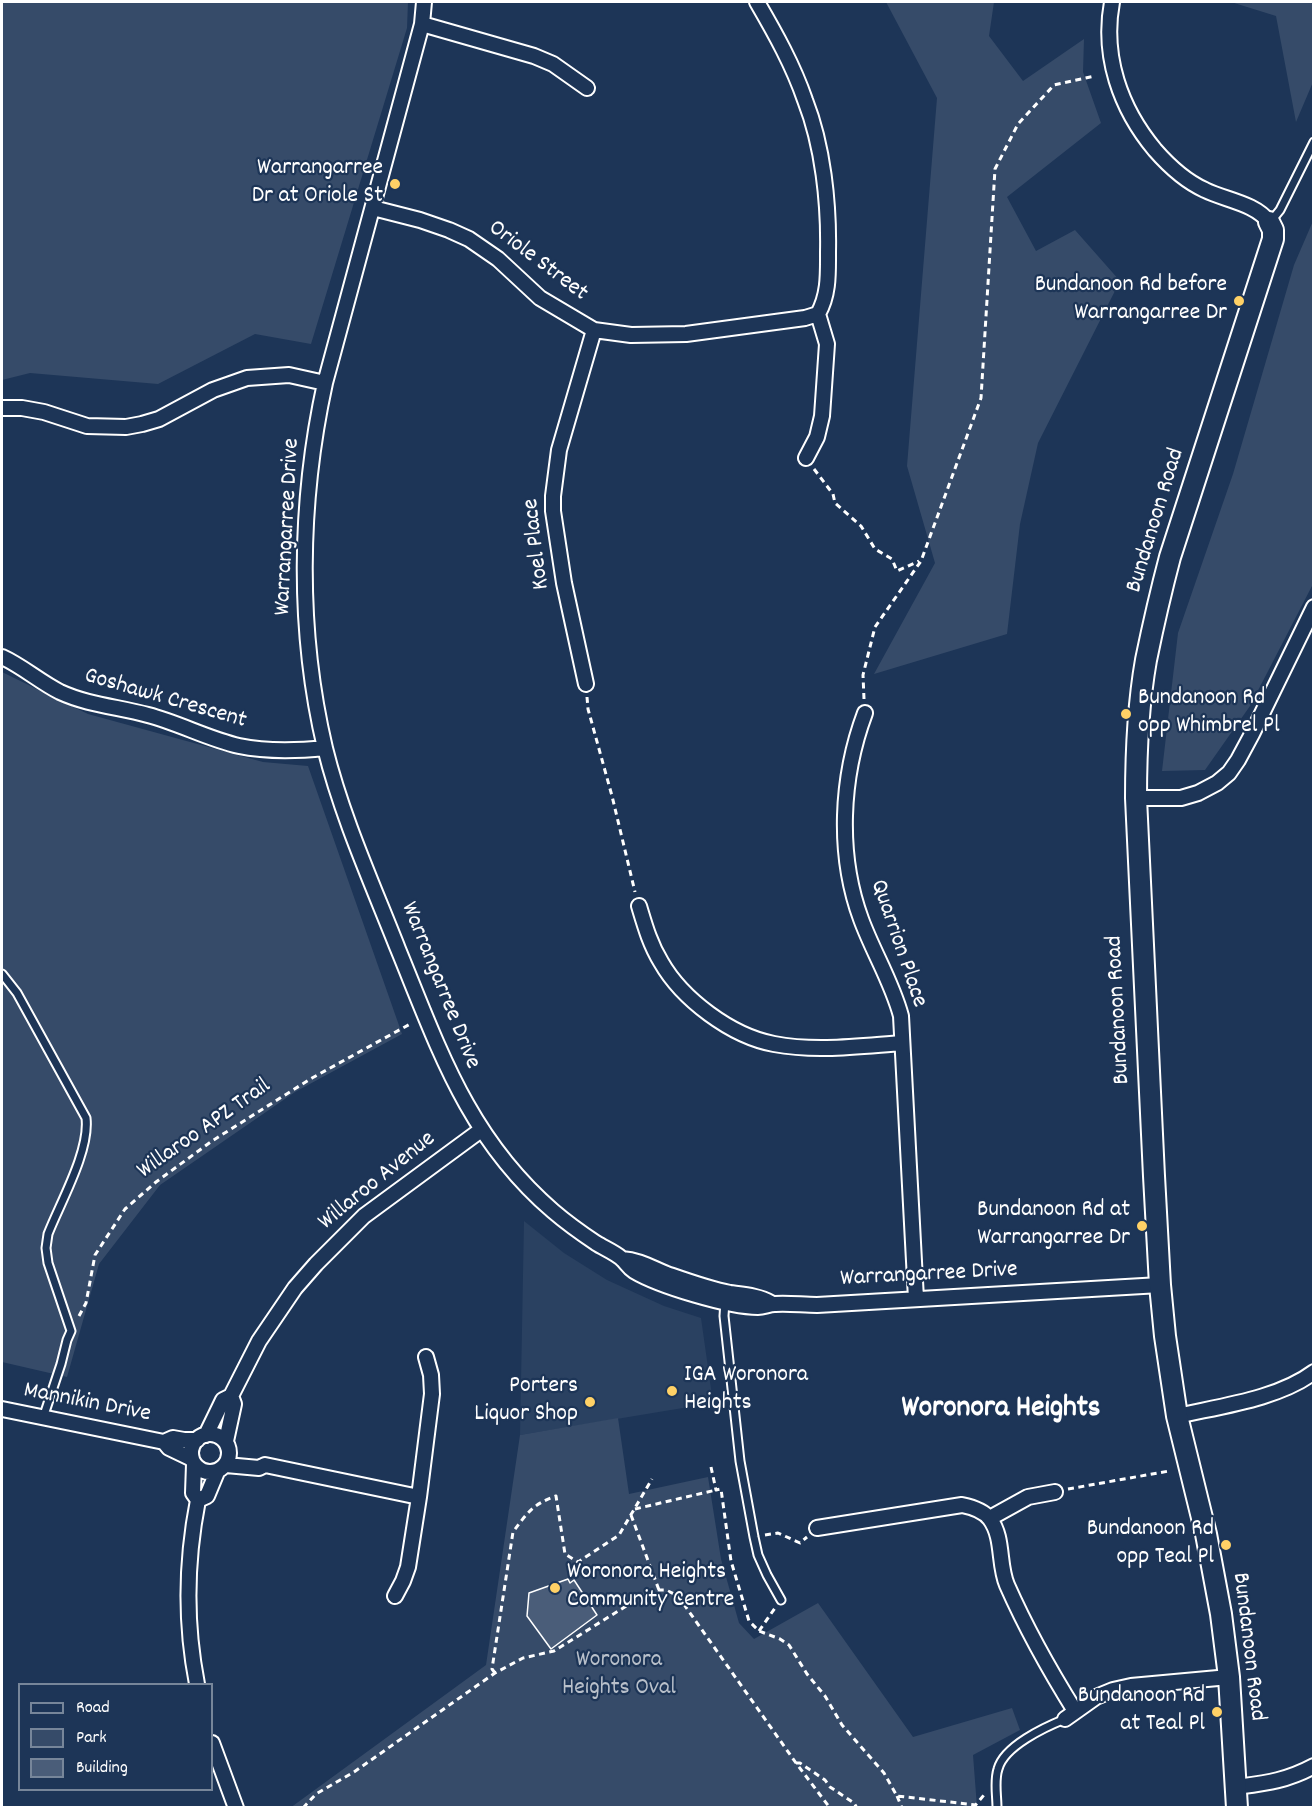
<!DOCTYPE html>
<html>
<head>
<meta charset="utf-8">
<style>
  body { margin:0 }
  #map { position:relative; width:1315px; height:1809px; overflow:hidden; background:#1d3557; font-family:Dekko,sans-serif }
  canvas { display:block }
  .frame { position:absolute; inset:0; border:3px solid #fff; pointer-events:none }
  .legend { position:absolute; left:18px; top:1683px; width:195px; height:108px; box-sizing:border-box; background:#1d3557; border:2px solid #77869a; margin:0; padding:8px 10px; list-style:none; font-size:18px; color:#fff }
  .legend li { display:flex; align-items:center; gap:12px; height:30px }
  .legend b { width:30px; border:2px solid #77869a }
</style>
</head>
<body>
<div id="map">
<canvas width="1315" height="1809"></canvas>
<div class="frame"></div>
<ul class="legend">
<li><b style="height:8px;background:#1d3557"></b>Road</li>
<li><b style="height:16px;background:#364b69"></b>Park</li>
<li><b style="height:16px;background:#4a5d79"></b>Building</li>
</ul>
</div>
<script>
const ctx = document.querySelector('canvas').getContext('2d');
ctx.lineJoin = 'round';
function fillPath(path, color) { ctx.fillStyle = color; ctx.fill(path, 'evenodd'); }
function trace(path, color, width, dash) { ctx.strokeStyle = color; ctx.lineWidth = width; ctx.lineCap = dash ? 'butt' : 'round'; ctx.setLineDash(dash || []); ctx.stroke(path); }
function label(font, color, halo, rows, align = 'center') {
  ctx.font = font + ' Dekko,sans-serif'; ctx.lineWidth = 4.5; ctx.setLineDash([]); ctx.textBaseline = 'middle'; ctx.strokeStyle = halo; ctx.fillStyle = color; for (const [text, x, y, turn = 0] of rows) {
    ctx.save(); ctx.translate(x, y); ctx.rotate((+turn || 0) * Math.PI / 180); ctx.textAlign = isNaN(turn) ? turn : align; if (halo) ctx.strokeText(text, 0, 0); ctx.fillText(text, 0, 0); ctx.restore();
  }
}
const built = new Path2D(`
  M524,1221l40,32 43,27 57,26 37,12 12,85 -193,32z`);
const green = new Path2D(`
  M2,2h406l-1,26 -96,316 -56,-10 -97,50 -128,-11 -28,7z
  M886,2h108l-5,34 34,45 61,-42 -1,33 18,51 -94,74 29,54 39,-21 45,51 -82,162 -18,81 -13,110 -133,40 61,-111 -28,-97 30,-368z
  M1231,2h82v80l-17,40 -20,-106z
  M1313,221v363l-63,122 -45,64 -43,1 16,-138 55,-159 61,-209z
  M2,672l86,42 175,48 45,4 94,268 -107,58 -135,93 -61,79 -32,113 -65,-15z
  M618,1418l11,76 79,-17 13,82 18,64 15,16 64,-36 95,134 99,-29 8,22 -47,25 4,52 -687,1 196,-143 34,-230z`);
const building = new Path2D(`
  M568,1579l2,4 4,-3 23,35 -46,34 -24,-33 2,-23z`);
const path = new Path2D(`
  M814,469l19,25 2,9 26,23 14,23 17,10 5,12 22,-10
  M587,697l1,12 24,87 23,96
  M864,699l-1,-24 12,-48 46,-66 60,-163 14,-229 23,-45 36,-39 41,-9
  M79,1316l7,-13 9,-48 30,-46 31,-27 56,-41 100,-63 100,-55
  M711,1467l5,23 5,-1 10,72 18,60 10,10 21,8 9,6 18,29 18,22 17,29 42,48 13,23 79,9
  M1068,1489l101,-18
  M635,1509l81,-19
  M631,1515l28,75
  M765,1535l13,-2 22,10 7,-6
  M759,1631l16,-23
  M495,1673l-3,-4 21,-137c14,-19 20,-28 43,-36l9,58 13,8 41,-27 33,-56
  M796,1763h4l25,17 5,7 24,16 3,5
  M897,1796l5,12
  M303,1808l13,-14 38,-22 141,-99 28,-15 31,-7 98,-61h14l12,6 118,167 34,45
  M973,1808l11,-13`);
const lane = new Path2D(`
  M1271,221l9,-11 34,-68
  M2,974l15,19 69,125c4,33 -26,85 -38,116l-2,14 2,15 23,68 -4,9 -6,24 -18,54
  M725,1301l-1,15 16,145 14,76 4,18 9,20 14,25
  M997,1808c0,-13 -3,-27 1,-39 6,-23 47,-42 67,-50`);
const street = new Path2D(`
  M424,2l-2,22 -97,359c-26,119 -28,247 0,365 17,69 47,135 73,201 41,100 70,189 155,262 14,12 28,22 43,32 8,5 18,9 25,15 5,4 7,9 13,13 25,15 95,36 124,36 6,0 11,-3 17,-3 14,-1 28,1 42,1l343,-20
  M757,2c18,31 36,63 48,98 18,46 24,103 23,152 0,22 1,42 -10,62l9,30 -5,72 -5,21 -11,21
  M1112,2c-10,54 8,106 43,148 14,16 30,31 50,40 20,10 50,13 64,32
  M422,24l112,32 19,8 34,24
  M373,208l47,12 29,10 20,9 29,20 42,39 54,32 37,5 55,-1 119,-16 13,-4
  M2,408h20l22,4 43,14 39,1 16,-3 17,-5 54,-29 34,-12 42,-3 36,8
  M2,657c20,9 38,25 58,35 28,13 59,15 88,23 31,8 60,24 91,31 29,6 57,5 86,2
  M586,684l-22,-101 -11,-72v-15l6,-46 35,-120
  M865,713c-24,64 -28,141 -4,206 12,33 31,63 40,97l15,283
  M1136,798h45l17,-5 19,-10 12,-10 9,-13 14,-26 62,-127
  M639,906c6,20 11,38 22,56 21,37 70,74 113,82 42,8 86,2 128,-1
  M622,1259c17,1 30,9 45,15 20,7 42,15 63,19 15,2 29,3 41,10
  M2,1409l162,33 5,6 23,11
  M1177,1416c44,-10 101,-17 137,-44
  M191 1453a19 19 0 1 1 38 0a19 19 0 1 1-38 0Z
  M206,1435l17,-35 8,-4 28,-55 36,-53 21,-24 48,-48 117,-86
  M226,1441l8,-37 -3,-8
  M164,1442l9,-4 11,2h13
  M194,1464l-1,29 5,7c-12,61 -13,123 -1,184
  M226,1465l33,3 6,-3 154,32
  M198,1500l9,-4 10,-24
  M990,1518l38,-21 27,-5
  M817,1528l145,-23c10,2 21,5 28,14 14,19 8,45 17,66 19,43 43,86 68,126
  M395,1596l8,-15 5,-14 11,-70 13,-103 -1,-19 -5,-18
  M1065,1719l31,-22 17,-7 18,-4 98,-9
  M212,1743l24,65
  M1236,1787c30,-4 50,-6 78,-21`);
const secondary = new Path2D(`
  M1237,1808l-8,-131 -8,-63 -15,-80 -29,-118 -12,-80 -5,-51 -6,-109 -18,-378c0,-46 2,-93 10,-138 7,-34 15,-69 24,-103l103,-318v-9l-4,-8`);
const markers = [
  [395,184,6,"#ffd166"],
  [1239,301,6,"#ffd166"],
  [1126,714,6,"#ffd166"],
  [1142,1226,6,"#ffd166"],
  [672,1391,6,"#ffd166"],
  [590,1402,6,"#ffd166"],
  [1226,1545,6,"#ffd166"],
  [555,1588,6,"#ffd166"],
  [1217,1712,6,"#ffd166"]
];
const poiNames = [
  ["Warrangarree",383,170],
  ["Dr at Oriole St",383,198],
  ["Bundanoon Rd before",1227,287],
  ["Warrangarree Dr",1227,315],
  ["Bundanoon Rd",1138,700,"left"],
  ["opp Whimbrel Pl",1138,728,"left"],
  ["Bundanoon Rd at",1130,1212],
  ["Warrangarree Dr",1130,1240],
  ["IGA Woronora",684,1377,"left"],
  ["Heights",684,1405,"left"],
  ["Porters",578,1388],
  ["Liquor Shop",578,1416],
  ["Bundanoon Rd",1214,1531],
  ["opp Teal Pl",1214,1559],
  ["Woronora Heights",567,1574,"left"],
  ["Community Centre",567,1602,"left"],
  ["Bundanoon Rd",1205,1698],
  ["at Teal Pl",1205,1726]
];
const streetNames = [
  ["Oriole Street",537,262,37],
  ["Bundanoon Road",1157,521,-73],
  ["Warrangarree Drive",289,527,-87],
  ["Koel Place",538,544,-97],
  ["Goshawk Crescent",165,700,16],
  ["Quarrion Place",897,944,71],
  ["Warrangarree Drive",439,986,68],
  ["Bundanoon Road",1120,1010,-93],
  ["Willaroo APZ Trail",205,1130,-35],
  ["Willaroo Avenue",378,1182,-39],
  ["Warrangarree Drive",929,1276,-3],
  ["Mannikin Drive",87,1404,11],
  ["Bundanoon Road",1247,1647,83]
];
const parkNames = [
  ["Woronora",619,1662],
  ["Heights Oval",619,1690]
];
const districtNames = [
  ["Woronora Heights",1001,1411]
];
fillPath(built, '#2a4161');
fillPath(green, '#364b69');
fillPath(building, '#4a5d79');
trace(building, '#fff', 1.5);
trace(lane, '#fff', 11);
trace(street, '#fff', 18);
trace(secondary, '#fff', 24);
trace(path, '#fff', 3, [6, 4.5]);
trace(lane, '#1d3557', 7);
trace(street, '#1d3557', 14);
trace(secondary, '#1d3557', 20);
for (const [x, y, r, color] of markers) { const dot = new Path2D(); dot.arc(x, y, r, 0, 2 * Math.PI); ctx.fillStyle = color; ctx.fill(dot); trace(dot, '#1d3557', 2); }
label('24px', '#fff', '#1d3557', poiNames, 'right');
label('24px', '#fff', '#1d3557', streetNames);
label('24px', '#b9c0ca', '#1d3557', parkNames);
label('bold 30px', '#fff', '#1d3557', districtNames);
</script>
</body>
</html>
